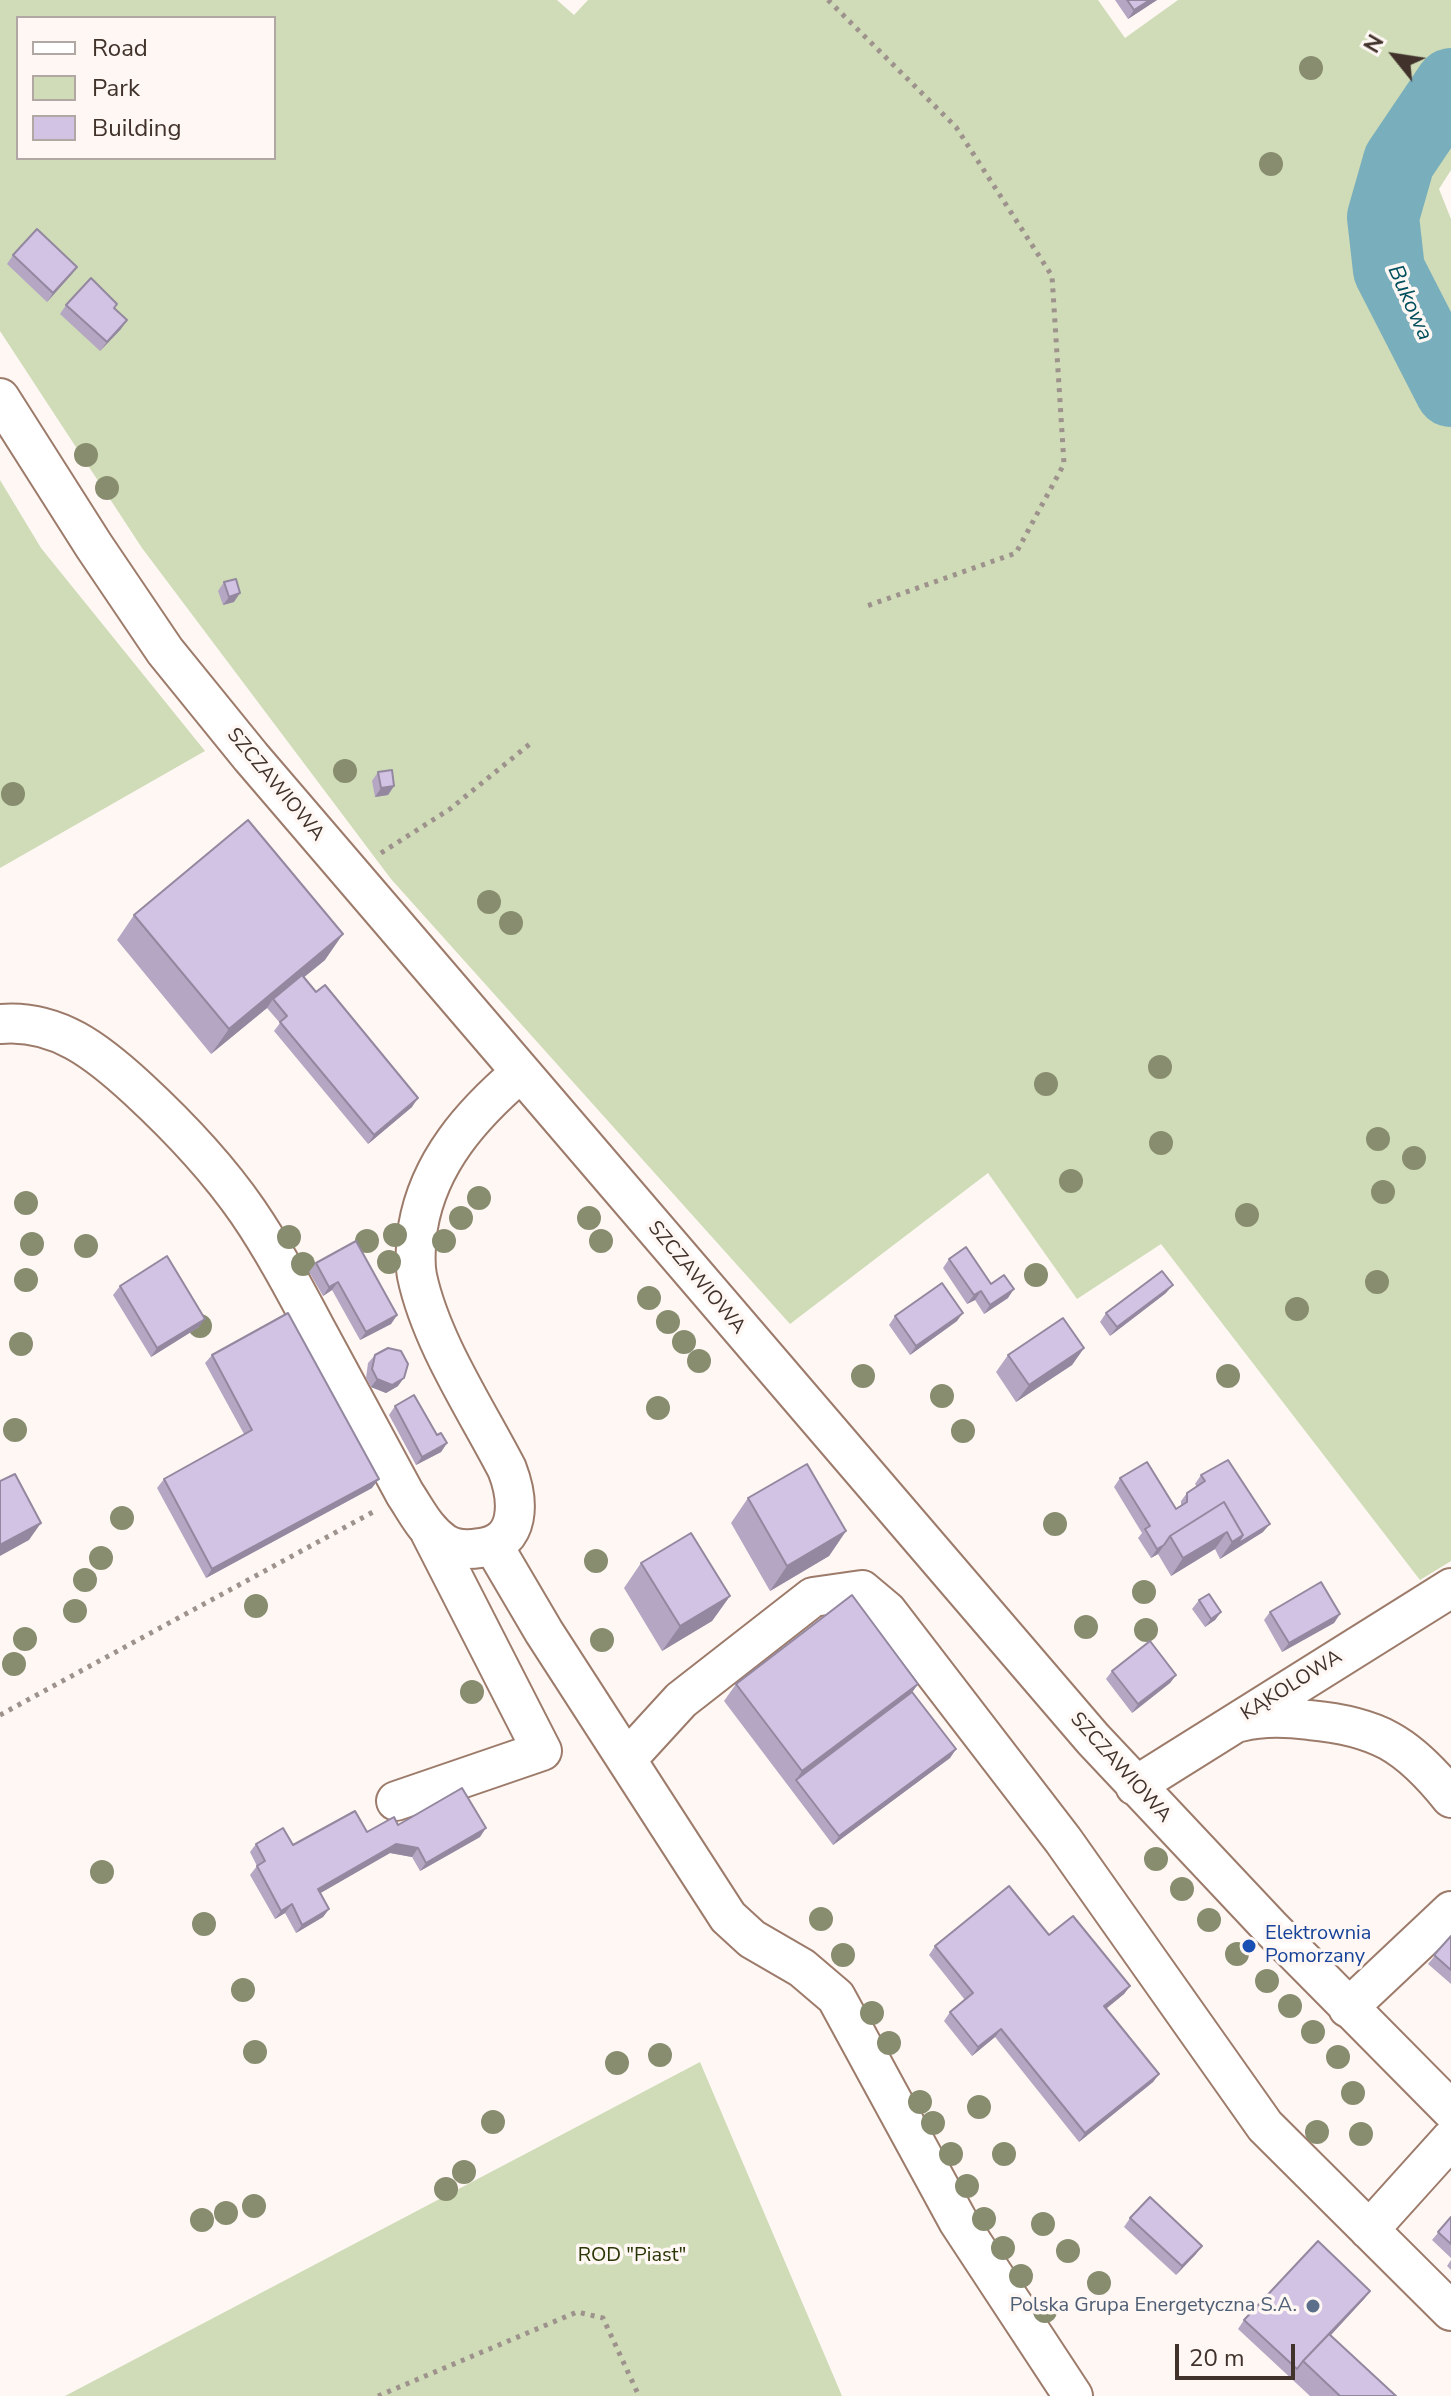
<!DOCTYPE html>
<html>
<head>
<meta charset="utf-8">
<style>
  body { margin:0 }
  #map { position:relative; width:1451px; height:2396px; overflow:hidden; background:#fef7f3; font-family:"Nunito Sans",sans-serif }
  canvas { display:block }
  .legend { position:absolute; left:16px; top:16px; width:260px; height:144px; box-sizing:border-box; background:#fef7f3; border:2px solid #b2a8a3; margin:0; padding:10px 14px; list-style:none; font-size:24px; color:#41322b }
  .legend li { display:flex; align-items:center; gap:16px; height:40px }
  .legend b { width:40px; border:2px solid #b2a8a3 }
  .north { position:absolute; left:1355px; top:16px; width:80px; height:80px; -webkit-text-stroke:6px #fef7f3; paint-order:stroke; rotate:300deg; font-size:22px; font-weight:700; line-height:32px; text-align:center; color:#41322b }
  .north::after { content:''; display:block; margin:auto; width:28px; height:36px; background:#41322b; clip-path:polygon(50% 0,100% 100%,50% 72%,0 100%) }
  .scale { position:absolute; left:1175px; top:2344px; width:120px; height:36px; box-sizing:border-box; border:4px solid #41322b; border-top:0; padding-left:10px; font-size:24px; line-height:28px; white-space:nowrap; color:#41322b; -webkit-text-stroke:6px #fef7f3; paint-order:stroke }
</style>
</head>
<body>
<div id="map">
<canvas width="1451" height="2396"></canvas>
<ul class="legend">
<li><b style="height:10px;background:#fff"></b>Road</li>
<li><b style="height:22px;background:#cfdcb7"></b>Park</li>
<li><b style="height:22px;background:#d2c2e3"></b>Building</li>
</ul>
<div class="north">N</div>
<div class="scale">20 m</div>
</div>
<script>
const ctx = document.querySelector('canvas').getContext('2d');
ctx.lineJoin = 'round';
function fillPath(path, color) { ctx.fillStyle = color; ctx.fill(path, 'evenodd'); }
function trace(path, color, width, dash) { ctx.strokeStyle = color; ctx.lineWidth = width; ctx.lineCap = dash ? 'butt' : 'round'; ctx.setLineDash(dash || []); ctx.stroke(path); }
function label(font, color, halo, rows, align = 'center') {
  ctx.font = font + ' "Nunito Sans",sans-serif'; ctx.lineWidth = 7; ctx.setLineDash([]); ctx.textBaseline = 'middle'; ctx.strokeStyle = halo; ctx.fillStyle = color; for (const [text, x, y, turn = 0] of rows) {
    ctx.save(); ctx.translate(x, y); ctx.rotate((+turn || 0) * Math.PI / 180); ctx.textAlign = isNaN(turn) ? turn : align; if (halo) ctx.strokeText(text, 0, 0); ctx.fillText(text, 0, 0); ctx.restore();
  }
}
const green = new Path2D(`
  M0,0h557l17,15 14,-15h510l27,38 53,-38h273v170l-12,19 12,30v1342l-31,19 -259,-336 -84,55 -89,-126 -198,151 -399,-445 -249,-331 -142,-217zM18,18h256v140h-256z
  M0,480l41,68 164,203 -205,117z
  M700,2062l142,334h-777z`);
const river = new Path2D(`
  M1451,84l-52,77 -16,56 6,53 62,121`);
const path = new Path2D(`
  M828,0l128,127 96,149 12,188 -48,89 -152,54
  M381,853l69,-44 81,-66
  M0,1715l373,-203
  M378,2396l199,-84 26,6 36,78`);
const minor = new Path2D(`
  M0,398l94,148 71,105 86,106 842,982 176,187 182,184
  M0,1024c57,-5 98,28 138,65 40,37 79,78 110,123 26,38 48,80 70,121 29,54 58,107 87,161 12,18 21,37 39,49 11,7 24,7 36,5 42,-5 39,-48 27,-79 -31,-60 -76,-127 -90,-193 -3,-16 -1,-34 1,-49 11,-65 54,-113 102,-154
  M494,1547l50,85 184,285 24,22 50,29 34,29 122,224 115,175
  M1240,1722c23,-6 45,-5 69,-2 68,6 99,24 142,78
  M627,1759l54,-59 132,-103 49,-7 25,21 176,229 202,286 186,185
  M1135,1786l316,-198
  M396,1801l146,-50 -112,-219
  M1348,2008l103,-97
  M1369,2230l82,-91`);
const trees = [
  [1311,68],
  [1271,164],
  [86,455],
  [107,488],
  [345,771],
  [13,794],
  [489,902],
  [511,923],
  [1160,1067],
  [1046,1084],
  [1378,1139],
  [1161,1143],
  [1414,1158],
  [1071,1181],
  [1383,1192],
  [479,1198],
  [26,1203],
  [1247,1215],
  [461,1218],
  [589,1218],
  [395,1235],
  [289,1237],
  [367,1241],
  [444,1241],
  [601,1241],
  [32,1244],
  [86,1246],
  [389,1262],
  [303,1264],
  [1036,1275],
  [26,1280],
  [1377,1282],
  [649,1298],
  [1297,1309],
  [668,1322],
  [200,1326],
  [684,1342],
  [21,1344],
  [699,1361],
  [863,1376],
  [1228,1376],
  [942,1396],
  [658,1408],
  [15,1430],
  [963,1431],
  [122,1518],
  [1055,1524],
  [101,1558],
  [596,1561],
  [85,1580],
  [1144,1592],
  [256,1606],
  [75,1611],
  [1086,1627],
  [1146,1630],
  [25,1639],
  [602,1640],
  [14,1664],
  [472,1692],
  [1156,1859],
  [102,1872],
  [1182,1889],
  [821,1919],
  [1209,1920],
  [204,1924],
  [1237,1954],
  [843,1955],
  [1267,1981],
  [243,1990],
  [1290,2006],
  [872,2013],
  [1313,2032],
  [889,2043],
  [255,2052],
  [660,2055],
  [1338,2057],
  [617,2063],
  [1353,2093],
  [920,2102],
  [979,2107],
  [493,2122],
  [933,2123],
  [1317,2132],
  [1361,2134],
  [951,2154],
  [1004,2154],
  [464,2172],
  [967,2186],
  [446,2189],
  [254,2206],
  [226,2213],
  [984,2219],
  [202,2220],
  [1043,2224],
  [1003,2248],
  [1068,2251],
  [1021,2276],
  [1099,2283],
  [1045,2311]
];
const wall = new Path2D(`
  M1115,0h42l-29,19z
  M13,255l64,12 -6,8 -24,27 -40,-38z
  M66,305l48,3 7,21 -21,22 -40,-37z
  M224,582l10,20 -11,3 -5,-14z
  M378,772l16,14 -6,9 -13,2 -3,-16z
  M134,915l191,45 -21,17 108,130 -44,37 -94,-113 6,-8 -13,-15 -56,46 -94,-114z
  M949,1259l42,25 17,14 -24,16 -9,-14 -8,4 -24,-36z
  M316,1263l81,52 -6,9 -31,16 -28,-50 -9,6 -14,-24z
  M120,1286l79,41 -48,30 -38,-62z
  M1166,1293l-56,43 -10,-14 6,-9z
  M895,1316l62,5 -47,34 -21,-30z
  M1084,1348l-12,17 -56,37 -20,-30 12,-17z
  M212,1355l160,133 -166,90 -49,-90 7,-9 80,-45 -39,-71z
  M375,1355l23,31 -12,7 -15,-6 -5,-9 2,-15z
  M395,1406l52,37 -6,9 -25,13 -27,-50z
  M1201,1475l62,57 -43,27 -5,-10 -44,27 -13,-22 -7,4 -13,-20 4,-5 -28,-46 6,-9 56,31 5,-3v-5l6,-8 10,-6 -2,-3z
  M748,1498l98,33 -17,25 -59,35 -39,-68z
  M641,1563l89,33 -18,25 -50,30 -38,-63z
  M1199,1600l22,12 -6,8 -10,7 -13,-18z
  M1270,1612l70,2 -6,9 -52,29 -18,-32z
  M1112,1671l64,4 -6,8 -38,30 -26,-34z
  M736,1684h182l-6,8 44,57 -6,9 -117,87 -109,-144z
  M398,1825l82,12 -60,34 -8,-14 -22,-4 -70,40 9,16 -6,8 -27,16 -11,-20 -10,6 -25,-44 7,-9 -7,-14 6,-8 37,1z
  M1049,1935l81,51 -6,8 -18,15 53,65 -6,8 -74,60 -84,-105 -23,19 -28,-35 6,-9 15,-12 -36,-45 6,-9z
  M1451,1936v48l-23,-20z
  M1451,2217v41l-19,-18z
  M1130,2218l66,36 -20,21 -52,-48z
  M1451,2260v10l-4,-4z
  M1370,2291l-6,8 -34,37 66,60h-86l-72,-67 6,-9z`);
const shadedWall = new Path2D(`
  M1150,0h7l-29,19 6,-9z
  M77,267l-6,8 -24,27 6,-9z
  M127,320l-6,9 -21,22 7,-9z
  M240,593l-6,9 -11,3 6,-8z
  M394,786l-6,9 -13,2 6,-9z
  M343,934l-18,26 -50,41 -2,-2 -6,9 -56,46 18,-25z
  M418,1098l-6,9 -44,37 6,-9z
  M338,1282l-6,8 -9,6 6,-9z
  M1173,1285l-7,8 -56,43 7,-9z
  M1014,1289l-6,9 -24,16 6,-9z
  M981,1291l-6,9 -8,4 7,-9z
  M963,1313l-6,8 -47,34 6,-9z
  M397,1315l-6,9 -31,16 6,-8z
  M205,1319l-6,8 -48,30 6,-9z
  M1084,1348l-12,17 -56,37 13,-17z
  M404,1378l-6,8 -12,7 -15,-6 6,-8z
  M447,1443l-6,9 -25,13 6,-8z
  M379,1479l-7,9 -166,90 6,-9z
  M41,1523l-12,17 -29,16v-11z
  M1270,1524l-7,8 -43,27 12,-17 11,-7z
  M846,1531l-17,25 -59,35 17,-25z
  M1227,1532l-12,17 -44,27 12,-18z
  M1164,1545l-6,9 -7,4 6,-9z
  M730,1596l-18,25 -50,30 18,-25z
  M1221,1612l-6,8 -10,7 6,-8z
  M1340,1614l-6,9 -52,29 7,-9z
  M1176,1675l-6,8 -38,30 6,-9z
  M918,1684l-12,17 -110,79 6,-9z
  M956,1749l-6,9 -117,87 6,-9z
  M486,1828l-6,9 -60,34 6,-8z
  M396,1844l22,4 -6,9 -22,-4 -78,45 6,-9z
  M292,1904l-7,9 -10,6 6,-8z
  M329,1909l-6,8 -27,16 6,-8z
  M1130,1986l-6,8 -26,21 6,-9z
  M1001,2029l-6,8 -23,19 6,-9z
  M1159,2074l-6,8 -74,60 6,-9z
  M1202,2246l-6,8 -20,21 6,-9z
  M1370,2291l-6,8 -59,64 -1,-1z`);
const building = new Path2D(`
  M1127,0h23l-16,10z
  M37,229l40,38 -24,26 -40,-38z
  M91,278l26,26 -3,4 13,12 -20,22 -41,-37z
  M236,579l4,14 -11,4 -5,-15z
  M392,770l2,16 -13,2 -3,-16z
  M248,820l95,114 -114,95 -95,-114z
  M302,975l14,17 9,-7 93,113 -44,37 -94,-113 7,-6 -14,-17z
  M356,1241l41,74 -31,17 -28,-50 -9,5 -13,-24z
  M966,1247l25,37 13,-9 10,14 -24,16 -9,-14 -7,4 -25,-36z
  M167,1256l38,63 -48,29 -37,-62z
  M1162,1271l11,14 -56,42 -11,-14z
  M942,1283l21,30 -47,33 -21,-30z
  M288,1313l91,166 -167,90 -48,-90 88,-49 -40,-75z
  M1063,1318l21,30 -55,37 -21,-30z
  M388,1348l13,3 7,13 -4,14 -12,7 -15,-6 -5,-10 3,-14z
  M414,1395l23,40 4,-2 6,10 -25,14 -27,-51z
  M1228,1460l42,64 -33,20 6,-9 -19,-33 -54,34 -6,9 -7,4 -12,-20 5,-3 -30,-48 27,-16 29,47 11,-7v-9l18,-12 -4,-6z
  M807,1464l39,67 -59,35 -39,-68z
  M15,1474l26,49 -41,22v-64z
  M1224,1502l19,33 -11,7 -5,-10 -44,26 -13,-22z
  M691,1533l39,63 -50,30 -39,-63z
  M1321,1582l19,32 -51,29 -19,-31z
  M1209,1594l12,18 -10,7 -12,-19z
  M852,1595l66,89 -116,87 -66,-87z
  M1150,1641l26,34 -38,29 -26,-33z
  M912,1692l44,57 -117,87 -43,-56z
  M462,1788l24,40 -60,35 -8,-15 -22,-4 -78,45 11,20 -27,16 -10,-21 -11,7 -24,-45 8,-5 -9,-17 27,-16 10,17 62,-34 12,21 27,-15 4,8z
  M1009,1886l40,49 24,-19 57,70 -26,20 55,68 -74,59 -84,-104 -23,18 -28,-35 23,-19 -38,-47z
  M1451,1936v34l-17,-15z
  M1150,2197l52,49 -20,20 -52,-48z
  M1451,2217v27l-13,-12z
  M1318,2241l52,50 -67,70 -6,8 -53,-49z
  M1329,2334l67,62h-56l-37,-35z`);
const markers = [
  [1249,1946,8,"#1a4fb4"],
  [1313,2306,8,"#5c6f8a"]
];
const streetNames = [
  ["SZCZAWIOWA",275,785,50],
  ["SZCZAWIOWA",696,1278,50],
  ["KĄKOLOWA",1292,1686,-32],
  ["SZCZAWIOWA",1120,1768,48]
];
const transitNames = [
  ["Elektrownia",1265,1934],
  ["Pomorzany",1265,1957]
];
const parkNames = [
  ["ROD \"Piast\"",632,2256]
];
const serviceNames = [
  ["Polska Grupa Energetyczna S.A.",1297,2306]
];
const waterNames = [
  ["Bukowa",1409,303,66]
];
fillPath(green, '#cfdcb7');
trace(river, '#79aebc', 72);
trace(minor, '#9d7b6b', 42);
trace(path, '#9e928d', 5, [4, 6]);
trace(minor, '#fff', 38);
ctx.fillStyle = '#898d70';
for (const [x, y] of trees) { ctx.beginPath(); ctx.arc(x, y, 12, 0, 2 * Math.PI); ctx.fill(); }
fillPath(wall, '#b5a7c3');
fillPath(shadedWall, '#93889f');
fillPath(building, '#d2c2e3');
trace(building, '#93889f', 2);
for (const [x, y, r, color] of markers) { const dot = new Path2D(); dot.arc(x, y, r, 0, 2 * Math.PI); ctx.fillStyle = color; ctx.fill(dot); trace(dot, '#fef7f3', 3); }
label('20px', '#41322b', '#fef7f3', streetNames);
label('20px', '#164399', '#fef7f3', transitNames, 'left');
label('20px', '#2a3605', '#fef7f3', parkNames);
label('20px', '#4e5e75', '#fef7f3', serviceNames, 'right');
label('italic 22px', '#004f5e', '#fef7f3', waterNames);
</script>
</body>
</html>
